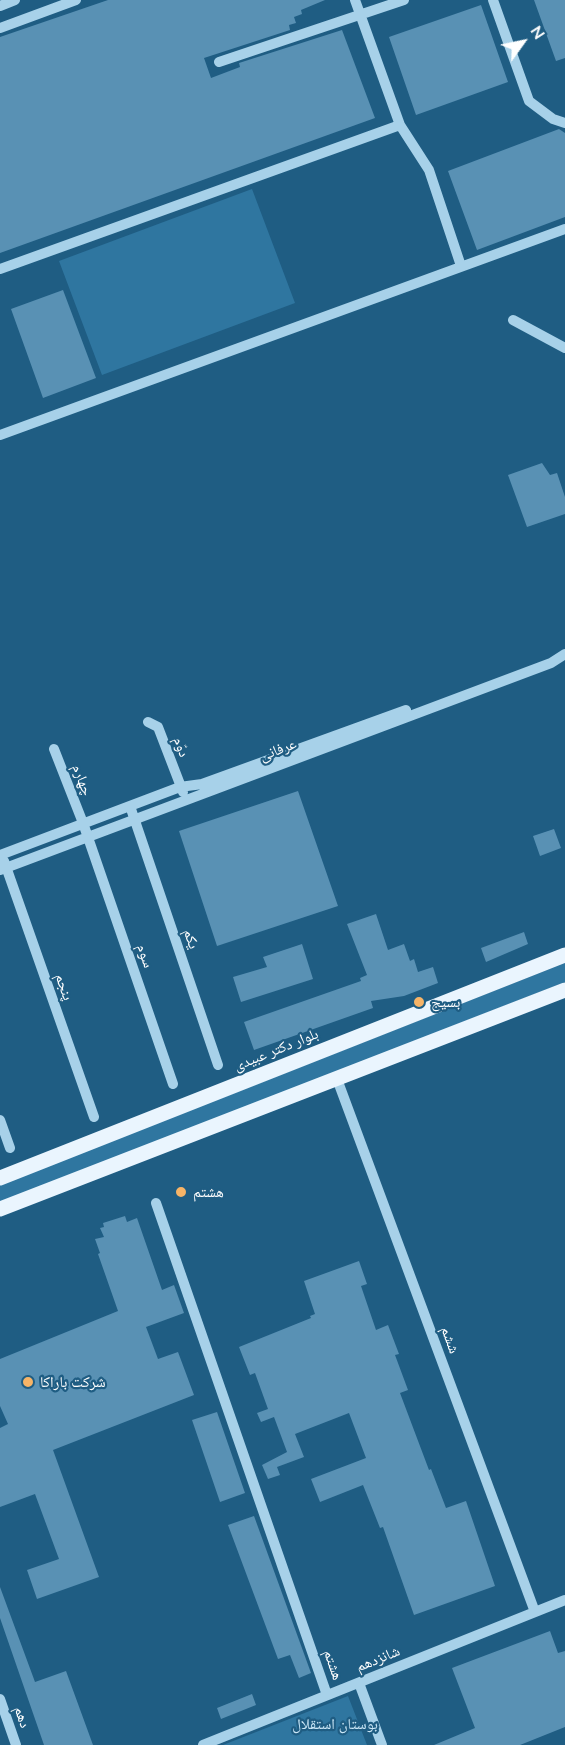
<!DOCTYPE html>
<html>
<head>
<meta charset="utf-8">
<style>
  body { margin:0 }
  #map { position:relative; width:565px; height:1745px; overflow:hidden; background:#1f5d83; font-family:Mulish,sans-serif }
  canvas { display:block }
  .north { position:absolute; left:493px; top:12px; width:60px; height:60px; -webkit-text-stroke:4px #1f5d83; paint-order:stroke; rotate:57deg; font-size:16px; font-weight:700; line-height:24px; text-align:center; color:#fff }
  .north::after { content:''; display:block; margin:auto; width:21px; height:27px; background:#fff; clip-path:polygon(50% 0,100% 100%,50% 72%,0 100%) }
</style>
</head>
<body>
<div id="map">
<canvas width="565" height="1745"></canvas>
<div class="north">N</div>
</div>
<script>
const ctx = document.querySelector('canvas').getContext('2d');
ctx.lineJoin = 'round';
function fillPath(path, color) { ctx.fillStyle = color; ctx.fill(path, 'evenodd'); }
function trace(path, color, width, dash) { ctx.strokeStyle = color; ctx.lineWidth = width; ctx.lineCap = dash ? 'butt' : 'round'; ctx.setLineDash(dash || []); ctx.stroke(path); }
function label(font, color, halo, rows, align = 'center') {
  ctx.font = font + ' Mulish,"Noto Naskh Arabic",sans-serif'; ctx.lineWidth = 4.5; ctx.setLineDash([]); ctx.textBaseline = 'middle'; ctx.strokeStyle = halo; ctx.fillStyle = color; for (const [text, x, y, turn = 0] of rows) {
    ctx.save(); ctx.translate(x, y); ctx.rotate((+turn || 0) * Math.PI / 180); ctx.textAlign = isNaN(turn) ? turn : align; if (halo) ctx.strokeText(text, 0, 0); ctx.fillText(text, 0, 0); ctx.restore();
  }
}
const green = new Path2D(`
  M252,189l43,114 -193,72 -43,-114z
  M565,963v19l-565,222v-19z
  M348,1696l19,49h-144z`);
const building = new Path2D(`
  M108,0h217l-24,10 1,4 -8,3 2,6 -7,2 1,5 -86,28 7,20 29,-11 -1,-4 103,-33 33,88 -375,135v-216z
  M534,0h31v58l-9,3z
  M481,5l27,77 -92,33 -27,-78z
  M559,129l6,4v84l-88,33 -29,-79z
  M63,290l33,88 -53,20 -32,-89z
  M542,463l8,12 7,-2 8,24v17l-38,13 -19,-52z
  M298,791l40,115 -121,40 -38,-115z
  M554,829l7,19 -21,8 -7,-20z
  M376,914l12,36 16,-6 6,17 4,-2 4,13 15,-5 5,16 -34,13 -33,5 2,7 -119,42 -10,-28 117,-41 -1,-3 7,-3 -20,-51z
  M524,932l4,12 -42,18 -5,-14z
  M302,944l11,35 -72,23 -8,-25 34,-10 -4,-10z
  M125,1216l2,6 10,-4 25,72 12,-5 10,28 -38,14 12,32 20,-7 16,43 -141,55 46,127 -62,22 -10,-29 32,-11 -24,-65 -35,13v-79l8,-4 -8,-18v-47l118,-48 -20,-57 2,-1 -5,-14 9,-2 -4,-9 4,-1 -1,-4z
  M359,1261l8,23 -6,2 15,44 12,-5 11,29 -4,1 13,35 -8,3 29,77 2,-1 15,39 20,-7 29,85 -81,29 -31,-88 -3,1 -17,-43 -43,17 -9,-23 55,-21 -17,-45 -54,21 9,23 -27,10 3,8 -12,4 -6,-14 25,-13 -13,-35 -13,5 -4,-9 11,-4 -13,-36 -5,2 -11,-28 72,-29 -1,-2 5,-2 -11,-33z
  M217,1412l28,81 -25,9 -28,-82z
  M254,1516l57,157 -12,5 -9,-23 -12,4 -50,-134z
  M0,1587l35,95 31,-11 27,74h-49l-44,-127z
  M550,1631l8,22 7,-2v76l-45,18h-86l41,-17 -23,-60z
  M252,1694l4,11 -35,14 -4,-11z`);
const minor = new Path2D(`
  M355,0l45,125 29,45 32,96
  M493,0l36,101 24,18 12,4
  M0,6l15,-6
  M0,28l76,-28
  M219,62l185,-62
  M0,269l400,-144
  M513,320l52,28
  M0,435l565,-206
  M148,722l10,5 25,65
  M54,749l29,74 90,261
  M130,806l88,259
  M0,855l180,-68 22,-3 204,-74
  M4,861l90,256
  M0,870l551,-207 14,-9
  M337,1079l198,533
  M0,1120l10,28
  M156,1203l171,492
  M359,1683l23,62
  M0,1699l16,46
  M203,1745l362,-145`);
const major = new Path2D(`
  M0,1178l565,-223
  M0,1209l565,-219`);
const markers = [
  [419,1002,6,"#f7b467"],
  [181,1192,6,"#f7b467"],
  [28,1382,6,"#f7b467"]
];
const streetNames = [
  ["دوّم",181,747,70],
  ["عرفانی",278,750,-21],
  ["چهارم",82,780,69],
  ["یکم",191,939,71],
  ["سوم",145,956,71],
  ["پنجم",64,987,71],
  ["بلوار دکتر عبیدی",276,1050,-22],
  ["ششم",450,1340,70],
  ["شانزدهم",378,1659,-22],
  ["هشتم",333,1665,71],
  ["دهم",22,1717,71]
];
const poiNames = [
  ["بسیج",431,1002],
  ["هشتم",193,1192],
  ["شرکت باراکا",40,1382]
];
const parkNames = [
  ["بوستان استقلال",335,1724]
];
fillPath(green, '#2f76a0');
fillPath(building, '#5991b4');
trace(minor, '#a7d1e9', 10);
trace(major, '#eaf5fe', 15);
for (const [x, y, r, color] of markers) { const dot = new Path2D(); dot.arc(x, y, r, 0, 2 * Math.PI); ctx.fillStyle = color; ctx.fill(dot); trace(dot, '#1f5d83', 2); }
label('15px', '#fff', '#1f5d83', streetNames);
label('15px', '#fff', '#1f5d83', poiNames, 'left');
label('15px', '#cbe7f7', '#1f5d83', parkNames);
</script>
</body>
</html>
